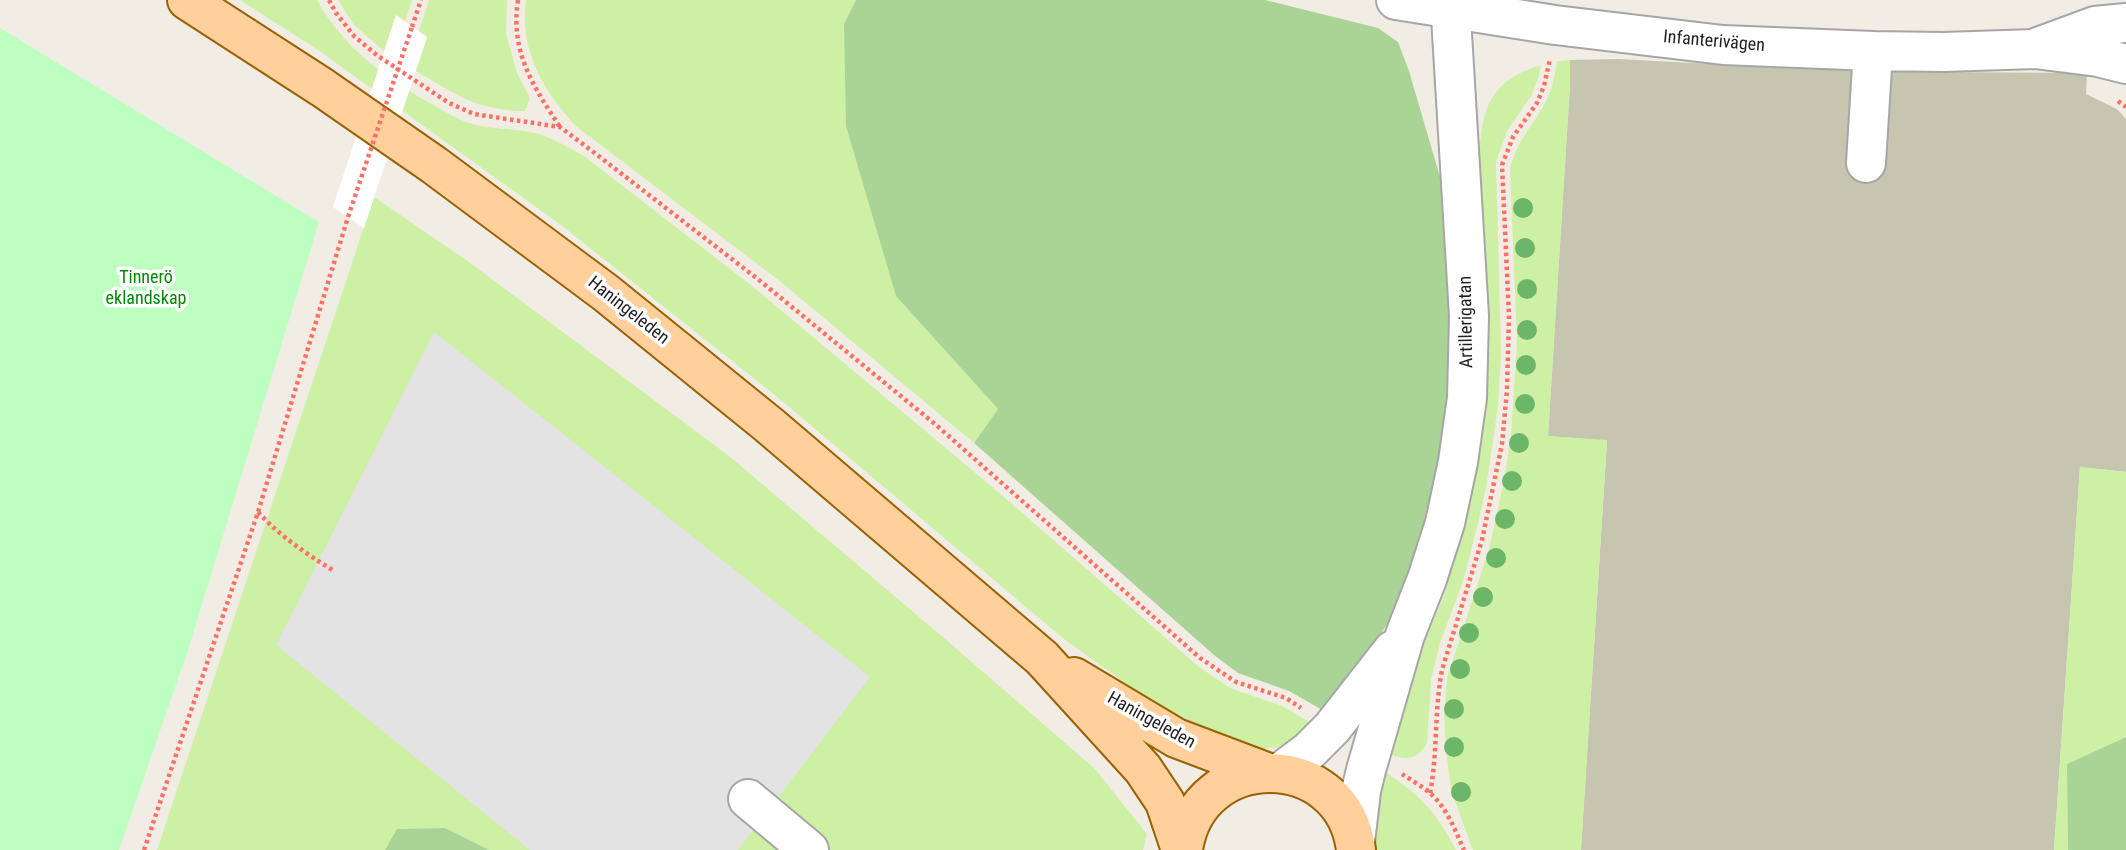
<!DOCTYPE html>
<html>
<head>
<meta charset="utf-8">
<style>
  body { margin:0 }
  canvas { display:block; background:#f1ece4 }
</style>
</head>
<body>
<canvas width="2126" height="850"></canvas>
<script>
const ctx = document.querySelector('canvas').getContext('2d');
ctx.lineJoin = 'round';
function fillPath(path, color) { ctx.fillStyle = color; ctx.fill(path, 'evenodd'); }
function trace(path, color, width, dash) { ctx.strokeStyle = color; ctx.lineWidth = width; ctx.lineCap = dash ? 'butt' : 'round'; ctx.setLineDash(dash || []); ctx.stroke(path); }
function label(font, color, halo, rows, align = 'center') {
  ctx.font = font + ' "Roboto Condensed",sans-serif'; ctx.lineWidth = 7; ctx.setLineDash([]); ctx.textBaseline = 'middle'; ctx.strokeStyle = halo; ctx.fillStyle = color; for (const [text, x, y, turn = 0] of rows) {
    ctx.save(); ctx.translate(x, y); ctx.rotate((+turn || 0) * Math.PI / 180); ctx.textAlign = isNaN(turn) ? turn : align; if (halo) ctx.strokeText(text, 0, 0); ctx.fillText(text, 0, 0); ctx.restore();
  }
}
const construction = new Path2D(`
  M1619,59l183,10 122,3 163,1 -1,21 31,15 9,10v353l-46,-5 -26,383h-473l26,-409 -59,-5 22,-352v-24z`);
const grass = new Path2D(`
  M240,0h77c26,48 72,81 120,107 9,5 19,11 29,15 19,7 38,6 58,9 22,2 41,15 60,25l168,130 245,205 202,176 31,21 52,18 31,18 -21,18 -11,5 -21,2 -57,-17 -69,-43 -70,-50 -289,-244 -214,-170 -243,-175z
  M338,0h74l-7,21 -9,-5 -12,35 -30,-26z
  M429,0h78l-1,34 11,39 13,25 -5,13c-47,0 -70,-17 -109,-40l11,-33 -8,-6z
  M526,0h330l-12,24 52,272 102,113 -24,34 -193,-161 -204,-155c-34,-36 -58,-77 -51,-127z
  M1570,60v24l-22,352 59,4 -26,410h-108l-22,-60 -5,-41 -2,-33 3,-38 42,-129 15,-68 7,-45 6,-95 -7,-171c6,-28 21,-42 34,-65 8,-14 11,-29 13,-44z
  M1541,65l-3,14 -7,17 -24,35 -11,31 5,191 -3,53 -12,82 -10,43 -12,47 -24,65 -9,37 -4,63c-11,19 -24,18 -41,9l15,-51 43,-106 18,-61 13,-61 4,-306c2,-53 6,-85 62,-102z
  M374,197l95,65 260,194 215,182 151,131 52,65 -4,16h-654l-44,-22 -47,1 -13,21h-228z
  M2080,467l46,5v265l-59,27 1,86h-14z
  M1382,770c37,24 54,41 74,80h-80l-2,-9z`);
const forest = new Path2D(`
  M856,0h409l113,28 20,14 11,29 31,106 11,82 1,88 -5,70 -10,64 -16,62 -25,64 -26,47 -46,57 -35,-20 -51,-18 -24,-18 -240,-212 24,-34 -102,-113 -50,-170 -2,-102z
  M2126,737v113h-58l-1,-86z
  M445,828l44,22h-104l12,-21z`);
const park = new Path2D(`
  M0,28l319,194 -131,428 -69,200h-119z`);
const parking = new Path2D(`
  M434,332l436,345 -132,173h-208l-254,-205z`);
const pier = new Path2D(`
  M396,15l31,22 -63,191 -31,-21z`);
const path = new Path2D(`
  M329,0l7,13 18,23 24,20 71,47 25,11 86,13 36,27 163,126 176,144 265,234 36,24 50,16 15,10
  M518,0c-8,52 15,86 42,127
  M412,27l9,-27
  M2118,101l8,6
  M258,512c22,24 47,41 76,59
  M1402,774c9,6 20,12 28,19 17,15 25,37 34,57
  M1430,793c8,-41 4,-82 12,-123l40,-130 20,-96 5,-54 2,-74 -7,-151 11,-28 24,-34 7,-17 6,-27
  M144,850l114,-338 90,-295`);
const minor = new Path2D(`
  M1396,0l159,25 168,20 150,6 70,1 92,-3 63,8 28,7
  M2038,47l57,-21 31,-3
  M1866,163l7,-112
  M1281,772l28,-21 23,-23 61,-78
  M748,799l61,51
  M1355,842l6,-51 5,-21 39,-135 22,-56 18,-56 13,-61 9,-64 2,-82 -19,-316`);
const major = new Path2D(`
  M187,0l136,88 111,77 172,128 163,132 273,233 101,111 22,33 16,48
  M1074,677l102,61 90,34
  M1183,850c14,-103 161,-102 173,0`);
const pathBridge = new Path2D(`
  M348,217l64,-190`);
const trees = [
  [1523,208],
  [1525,248],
  [1527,289],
  [1527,330],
  [1526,365],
  [1525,404],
  [1519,443],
  [1512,481],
  [1505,519],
  [1496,558],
  [1483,597],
  [1469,633],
  [1460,669],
  [1454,709],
  [1454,747],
  [1461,792]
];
const streetNames = [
  ["Infanterivägen",1714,42,5],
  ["Haningeleden",628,311,38],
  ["Artillerigatan",1467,322,-91],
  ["Haningeleden",1151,721,29]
];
const parkNames = [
  ["Tinnerö",146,278],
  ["eklandskap",146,299]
];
fillPath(construction, '#c6c5af');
fillPath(grass, '#cdf0a5');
fillPath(forest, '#aad495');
fillPath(park, '#bdffc0');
fillPath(parking, '#e3e3e3');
fillPath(pier, '#fff');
trace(minor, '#a6a6a6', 42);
trace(major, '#9a6100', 42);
trace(path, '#ff7067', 4.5, [3.5, 3.5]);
trace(minor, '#fff', 38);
trace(major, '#ffd09b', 38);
trace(pathBridge, '#ff7067', 4.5, [3.5, 3.5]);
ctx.fillStyle = '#6cb66a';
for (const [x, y] of trees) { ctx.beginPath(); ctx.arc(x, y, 10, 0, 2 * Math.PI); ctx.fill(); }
label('18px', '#1f1f1f', '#fff', streetNames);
label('18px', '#008a06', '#fff', parkNames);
</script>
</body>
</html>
